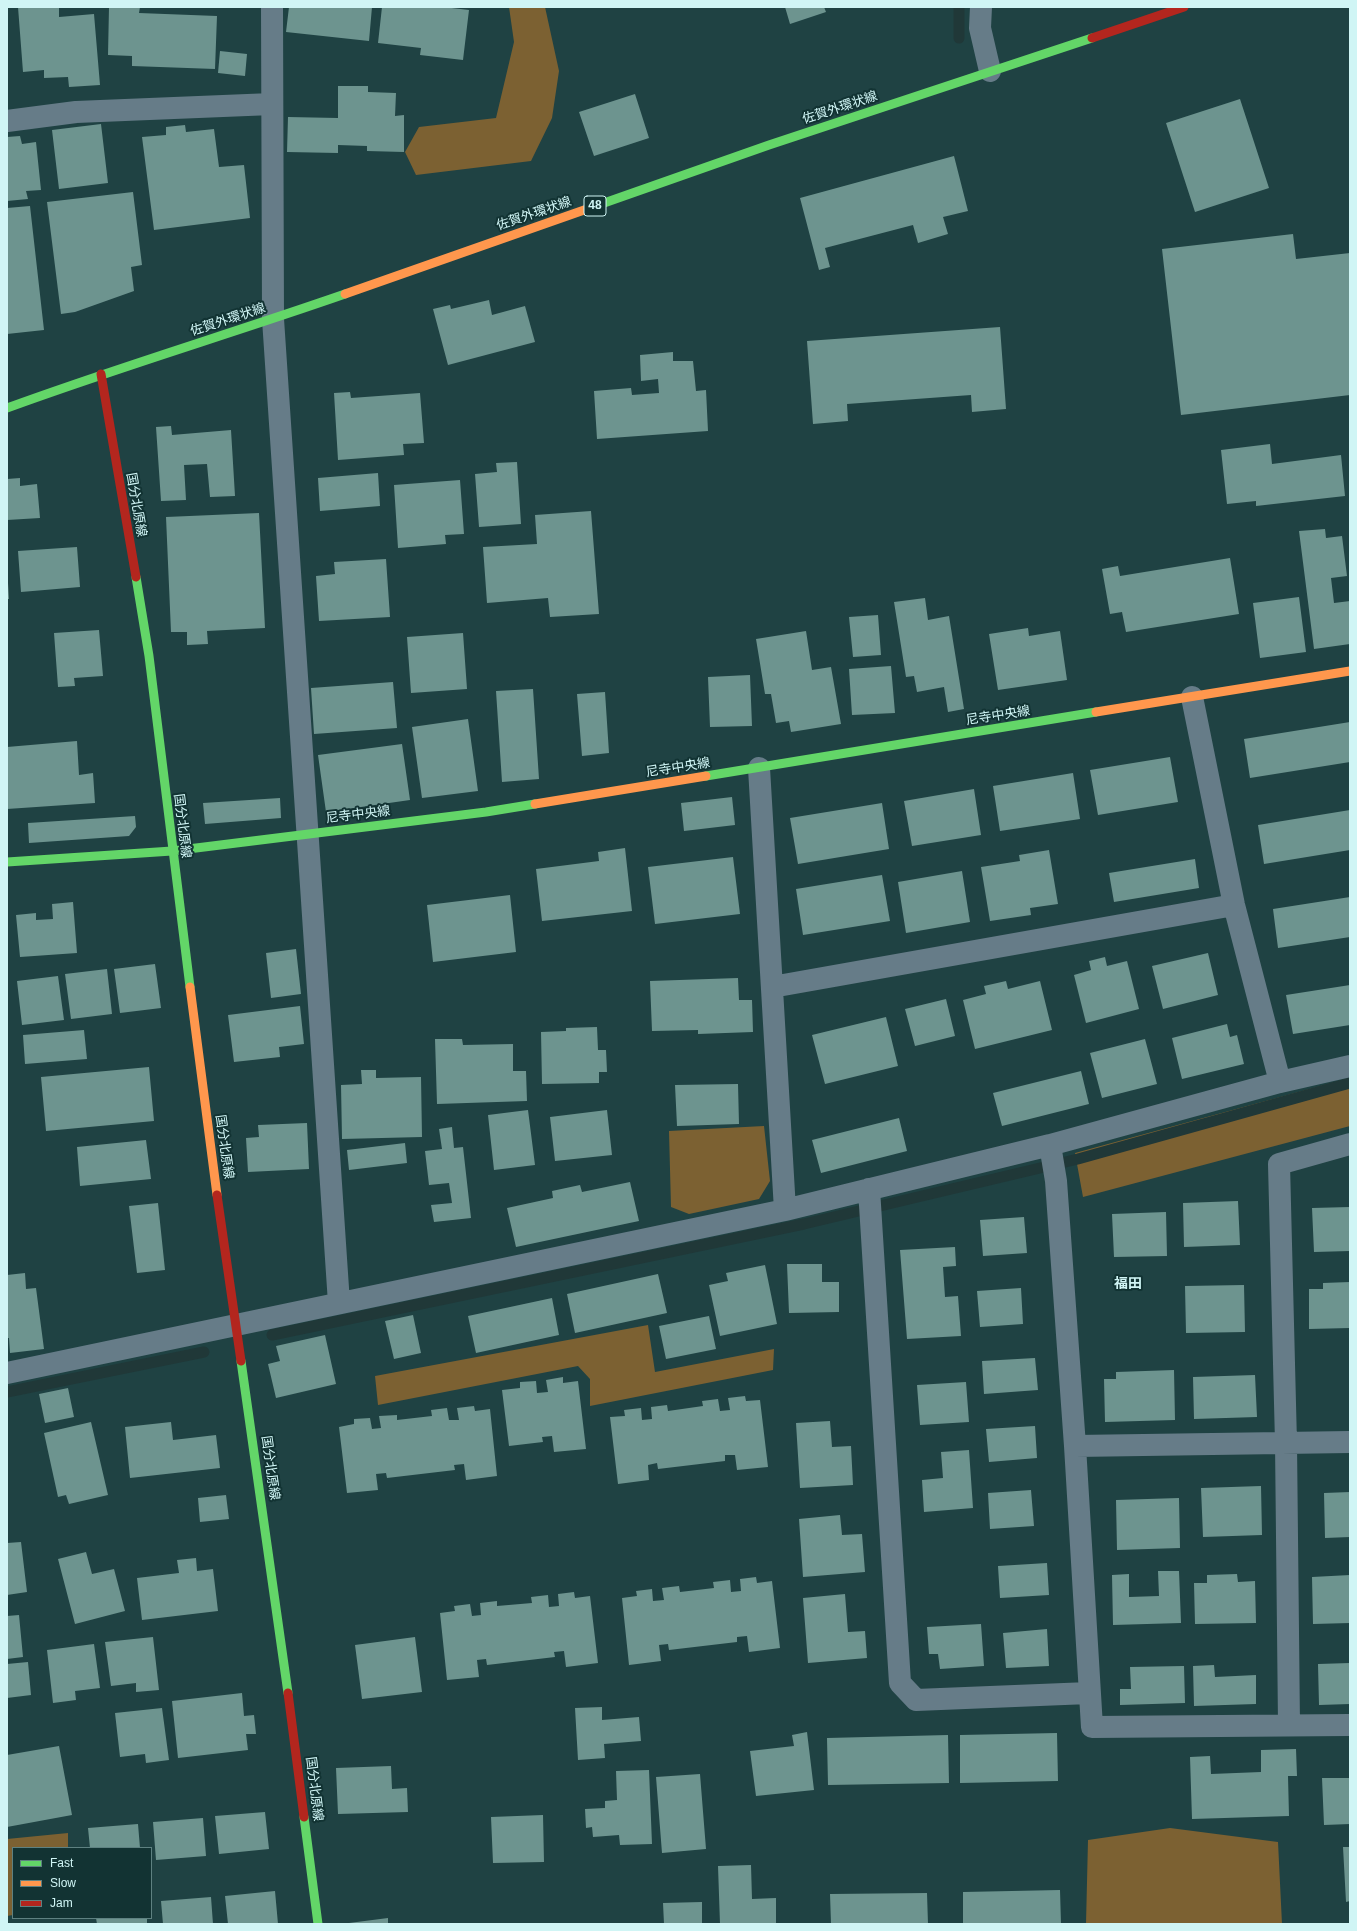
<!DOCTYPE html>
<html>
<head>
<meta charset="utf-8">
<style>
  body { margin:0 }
  #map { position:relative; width:1357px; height:1931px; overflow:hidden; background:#1f4243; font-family:Helvetica,sans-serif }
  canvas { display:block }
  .frame { position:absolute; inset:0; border:8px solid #d0f5f5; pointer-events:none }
  .legend { position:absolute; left:12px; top:1847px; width:140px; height:72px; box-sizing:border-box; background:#123333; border:1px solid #5e8181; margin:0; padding:5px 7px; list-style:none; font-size:12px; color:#d0f5f5 }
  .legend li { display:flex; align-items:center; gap:8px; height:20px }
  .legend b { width:20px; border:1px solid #5e8181 }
</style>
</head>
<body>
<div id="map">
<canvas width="1357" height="1931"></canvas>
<div class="frame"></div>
<ul class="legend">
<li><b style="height:5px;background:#63d668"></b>Fast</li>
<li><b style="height:5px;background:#ff974d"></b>Slow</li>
<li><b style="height:5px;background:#b3261e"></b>Jam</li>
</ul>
</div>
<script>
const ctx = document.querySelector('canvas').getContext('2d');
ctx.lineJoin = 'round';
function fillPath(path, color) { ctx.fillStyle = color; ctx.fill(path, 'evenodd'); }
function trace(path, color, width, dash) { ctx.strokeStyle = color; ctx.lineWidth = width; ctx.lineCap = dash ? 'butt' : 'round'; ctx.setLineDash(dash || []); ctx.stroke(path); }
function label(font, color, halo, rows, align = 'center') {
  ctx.font = font + ' Helvetica,"Noto Sans JP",sans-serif'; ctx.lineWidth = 4; ctx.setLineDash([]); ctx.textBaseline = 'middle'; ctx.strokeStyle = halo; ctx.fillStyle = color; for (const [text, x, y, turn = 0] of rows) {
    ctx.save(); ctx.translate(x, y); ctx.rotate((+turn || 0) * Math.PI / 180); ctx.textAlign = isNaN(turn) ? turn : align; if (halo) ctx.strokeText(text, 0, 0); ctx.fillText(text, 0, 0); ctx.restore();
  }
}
const green = new Path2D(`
  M509,7h36l14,64 -7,47 -21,43 -115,14 -11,-23 14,-25 77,-9 18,-76z
  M1350,1078v48l-267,71 -8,-44z
  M764,1126l6,55 -11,18 -70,15 -18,-7 -2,-76z
  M648,1325l7,47 119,-23 -1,21 -183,36v-27l-12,-13 -200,39 -3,-29z
  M1170,1828l108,14 4,82h-196l2,-84z
  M68,1833v15h-55v67l-6,1v-77z`);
const stream = new Path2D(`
  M959,7v31
  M272,1335l532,-111 274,-65 272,-76
  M7,1392l197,-40`);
const building = new Path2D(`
  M18,7h41v10l35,-3 6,71 -31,2 -1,-10 -24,1v-8l-21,2z
  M109,7h31l-1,6 78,3 -2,53 -83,-3v-10l-24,-1z
  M289,7h83l-3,34 -83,-9z
  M382,7h61l26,3 -6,50 -43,-5 1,-7 -43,-5z
  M785,7h39l2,5 -36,12z
  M220,51l27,3 -2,22 -27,-3z
  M338,86h30v6l28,1 -1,23 9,-1v37l-37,-1v-5l-29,-1v8l-51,-1 1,-35 50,1z
  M635,94l14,44 -55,18 -15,-44z
  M1240,99l29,89 -74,24 -29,-89z
  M101,124l7,59 -49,6 -7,-59z
  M185,125l1,7 28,-3 5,38 25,-2 6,53 -96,12 -12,-93 24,-2v-8z
  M20,136l2,8 14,-2 5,48 -15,1 2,8 -21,2v-64z
  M954,156l14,55 -25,6 5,17 -30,9 -5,-18 -88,23 5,19 -11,3 -19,-72z
  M133,192l9,73 -11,2 3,24 -59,21 -14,2 -14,-112z
  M30,206l14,124 -37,4v-126z
  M1293,234l3,25 54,-6v142l-169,20 -19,-166z
  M489,300l3,15 33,-9 10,36 -87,23 -15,-56 17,-4 1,4z
  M1000,327l6,82 -34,3 -1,-17 -124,9 1,17 -35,3 -6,-83z
  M673,352v9h20l3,30 10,-1 2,41 -111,8 -3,-48 37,-3 1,7 27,-2 -1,-14 -17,2 -1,-26z
  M350,392l1,6 69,-5 4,50 -21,1 1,11 -66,5 -4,-67z
  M171,426l1,9 59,-5 4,66 -25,1 -3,-33 -23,1 2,35 -25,1 -5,-74z
  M1270,444l2,20 69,-9 4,41 -89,10v-5l-29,3 -6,-54z
  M517,462l4,62 -42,3 -4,-53 22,-2 -1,-9z
  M378,473l2,33 -60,5 -2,-33z
  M20,478v8l17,-2 3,34 -33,2v-41z
  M460,480l4,54 -19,1 1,9 -48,4 -4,-63z
  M591,511l8,103 -49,3 -2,-19 -61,5 -4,-56 54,-3 -2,-29z
  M259,513l6,115 -58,3 1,13 -21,1v-13h-16l-5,-115z
  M1325,529l1,9 16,-2 5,40 -16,2 3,25 16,-2v43l-36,5 -15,-118z
  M77,547l3,40 -59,5 -3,-41z
  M1230,558l9,56 -113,18 -4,-20 -12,2 -8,-45 16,-3 2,10z
  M386,559l4,58 -71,4 -3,-45 19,-2 -1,-12z
  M7,583h1l1,16h-2z
  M1299,597l7,55 -46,6 -7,-55z
  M925,598l3,22 21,-4 15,93 -16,3 -4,-25 -27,5 -3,-16 -8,1 -12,-75z
  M878,615l3,40 -28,2 -4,-40z
  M1028,628l1,8 31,-5 7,49 -69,10 -9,-56z
  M99,630l4,46 -29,2 1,8 -17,1 -4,-54z
  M806,631l6,39 19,-3 10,57 -50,8 -2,-11 -13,2 -5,-29h-6l-9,-55z
  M463,633l4,56 -56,4 -4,-56z
  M891,666l4,47 -43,2 -3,-46z
  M750,675l2,51 -42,1 -2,-50z
  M393,682l4,46 -83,6 -3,-46z
  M533,689l6,90 -37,3 -6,-91z
  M605,692l4,61 -27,3 -5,-62z
  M468,719l10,72 -56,7 -10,-71z
  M1350,722v40l-100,16 -6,-39z
  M77,741l2,34 14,-2 2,30 -88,6v-62z
  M402,744l8,56 -84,12 -8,-57z
  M1170,757l8,45 -80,13 -8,-45z
  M1073,773l7,46 -80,12 -7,-45z
  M974,789l7,46 -69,11 -8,-45z
  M732,797l3,28 -51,6 -3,-28z
  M280,798l1,20 -76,6 -2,-21z
  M882,803l7,46 -91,15 -8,-46z
  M1350,810v40l-86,14 -6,-39z
  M135,816l1,11 -7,9 -100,7 -1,-20z
  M625,848l7,63 -90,10 -6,-52 63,-8 -1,-9z
  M1049,850l9,54 -28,4 1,7 -41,6 -9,-54 39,-6 -1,-6z
  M733,857l7,57 -85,10 -7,-57z
  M1195,859l4,29 -85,14 -5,-29z
  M962,871l8,51 -64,11 -8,-51z
  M882,875l8,46 -87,14 -7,-46z
  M510,895l6,57 -83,10 -6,-57z
  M1350,897v40l-72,11 -5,-39z
  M73,902l4,51 -57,4 -4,-42 20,-2v7l17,-1 -1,-15z
  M296,949l5,45 -30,4 -5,-45z
  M1208,953l10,42 -55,14 -11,-43z
  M1105,957l2,9 20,-5 12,48 -53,14 -12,-48 17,-5 -2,-9z
  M155,964l6,44 -41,5 -6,-44z
  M107,969l5,45 -41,5 -6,-45z
  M58,976l6,44 -42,5 -5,-44z
  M738,978l1,22h13l1,32 -55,2v-4l-46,1 -2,-50z
  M1006,981l2,8 32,-8 12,49 -77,19 -12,-49 23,-6 -2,-8z
  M1350,985v40l-57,9 -7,-39z
  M946,999l9,37 -40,10 -10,-37z
  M300,1006l4,38 -25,3 1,10 -46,5 -6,-47z
  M886,1017l12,49 -73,18 -13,-49z
  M1227,1024l3,13 7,-2 7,29 -62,15 -10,-41z
  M597,1027l1,23h8l1,22h-8v11l-57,1 -1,-52 25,-1v-3z
  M84,1030l3,29 -62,5 -2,-29z
  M435,1039h27l1,6 50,-1v27h13l1,30 -90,3z
  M1145,1039l12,45 -55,14 -12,-45z
  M149,1067l5,54 -108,10 -5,-54z
  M361,1070h15v8l45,-1 1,60 -80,2 -1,-54 21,-1z
  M1081,1071l8,33 -87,22 -9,-33z
  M738,1084l1,40 -62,2 -2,-41z
  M528,1110l7,55 -41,5 -6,-55z
  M607,1110l5,45 -57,6 -5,-44z
  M899,1118l8,33 -86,22 -9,-33z
  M307,1123l2,46 -61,3 -2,-34 13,-1 -1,-12z
  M452,1127l2,21 9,-1 8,71 -37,4 -3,-17 21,-2 -3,-20 -20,2 -4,-34 17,-2 -3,-20z
  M146,1140l5,39 -71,7 -3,-39z
  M405,1143l2,20 -58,7 -2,-20z
  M630,1182l9,39 -123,26 -9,-39 46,-10 -1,-7 28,-6 2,7z
  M1238,1201l2,44 -56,2 -1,-44z
  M158,1203l7,67 -28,3 -8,-67z
  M1350,1207v44l-36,1 -2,-44z
  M1166,1212l1,44 -53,1 -2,-43z
  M1024,1217l3,36 -44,3 -3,-36z
  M955,1247l1,19 -13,1 2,30 13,-1 3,40 -54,3 -7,-89z
  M787,1264h35v18h17v30l-50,1z
  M765,1265l12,59 -57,12 -11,-51 19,-4 -2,-8z
  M25,1273l1,16 10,-1 8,61 -34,4 -1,-15h-2v-63z
  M658,1274l9,39 -92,20 -8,-39z
  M1350,1282v46l-41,1v-40h14v-6z
  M1244,1285l1,47 -59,1 -1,-47z
  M1021,1288l2,36 -43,3 -3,-36z
  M552,1298l7,37 -83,18 -8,-37z
  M413,1315l8,38 -27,6 -9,-38z
  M709,1316l7,33 -50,10 -7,-33z
  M325,1335l11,49 -60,14 -8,-34 12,-3 -4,-15z
  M1035,1358l3,32 -54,4 -2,-33z
  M1174,1370l1,50 -70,2 -1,-43h12v-7z
  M1255,1375l2,42 -63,2 -1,-42z
  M563,1377v6l15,-2 8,68 -32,3 -2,-16 -10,1 1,5 -34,4 -7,-56 18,-2v-6l16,-1 1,12 11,-1 -2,-12z
  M966,1382l3,40 -49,3 -3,-40z
  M68,1388l6,29 -29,6 -6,-29z
  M745,1396l1,5 14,-1 8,67 -31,3 -2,-15h-10v6l-67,8 -1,-6 -9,2 1,15 -31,4 -8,-67 15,-1 -1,-6 17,-2 1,12 10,-1 -1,-12 16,-2 1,6 35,-5 -1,-5 16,-2 2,12 10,-1 -2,-12z
  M474,1406l1,5 15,-2 7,67 -31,4 -2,-16 -10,1 1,5 -68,8 -1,-5 -10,1 2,16 -31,3 -8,-66 15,-3v-5l16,-1 2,11 9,-1 -2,-12 18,-1v5l35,-4 -1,-6 16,-2 2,12h10l-2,-12z
  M830,1421l2,26 19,-1 2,39 -53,3 -4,-65z
  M91,1422l17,73 -39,9 -3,-9 -8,2 -14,-64z
  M171,1422l2,18 43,-5 4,33 -90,10 -5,-51z
  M1035,1426l2,32 -48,4 -3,-33z
  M969,1450l4,58 -49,4 -2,-32 21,-2 -2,-26z
  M1261,1486l1,49 -59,2 -2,-49z
  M1031,1490l3,36 -44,3 -2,-36z
  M1350,1492v45l-25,1 -1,-45z
  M226,1495l3,24 -29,3 -2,-24z
  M1179,1498l1,50 -63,2 -1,-50z
  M840,1515l2,20 20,-1 3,38 -62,5 -4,-58z
  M21,1542l6,50 -20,3v-52z
  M86,1552l6,22 22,-5 11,42 -50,13 -17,-65z
  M196,1558l1,13 16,-2 5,42 -76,9 -5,-42 42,-5 -2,-13z
  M1047,1563l2,32 -49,3 -2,-32z
  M1158,1571h21l2,52 -68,2 -1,-50 17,-1v23l30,-1z
  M1237,1574l1,8 17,-1 1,42 -61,1 -1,-41h13v-8z
  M1350,1575v48l-37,1 -1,-47z
  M756,1577l1,6 15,-2 8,67 -31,4 -2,-16 -10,1v5l-68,8 -1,-6 -9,1 2,16 -32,4 -7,-67 15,-2 -1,-5 16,-2 1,12 11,-1 -2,-12 17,-2 1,6 34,-4 -1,-6 17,-2 1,12 10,-1 -1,-12z
  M574,1592l1,6 15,-2 8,67 -32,4 -2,-16 -10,1 1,5 -68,8 -1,-6 -9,1 2,17 -32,3 -7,-67 15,-2 -1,-5 16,-2 2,12 9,-1 -1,-12 17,-2v5l35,-3 -1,-6 17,-2 1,12 10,-1 -1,-12z
  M845,1594l3,38 17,-1 2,27 -59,5 -5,-65z
  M19,1615l4,42 -16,2v-43z
  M981,1624l3,42 -44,3 -2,-15h-9l-2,-27z
  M1047,1629l2,37 -43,2 -3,-35z
  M153,1637l6,53 -23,2v-9l-25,3 -6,-44z
  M415,1637l7,55 -60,7 -7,-54z
  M94,1644l6,44 -25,3 1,9 -23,3 -6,-53z
  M28,1662l3,33 -24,3v-34z
  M1350,1663v41l-31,1 -1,-41z
  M1214,1665l1,12 41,-2v29l-62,2 -1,-40z
  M1184,1666l1,37 -65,2v-16h11l-1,-22z
  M242,1693l2,23 10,-1 2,19h-10l2,16 -70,8 -6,-57z
  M602,1707v13l37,-3 2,24 -37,3 1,14 -27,2 -3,-52z
  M162,1708l7,52 -23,3 -1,-9 -25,3 -5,-44z
  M807,1732l7,58 -58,6 -6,-45 44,-5 -2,-11z
  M1057,1733l1,48 -98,2v-48z
  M948,1735l1,48 -121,2 -1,-47z
  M59,1746l13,69 -65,12v-72z
  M1296,1749l1,27h-9l1,40 -97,3 -2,-62 20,-1 1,18 50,-2v-22z
  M391,1766l1,23 15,-1 1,24 -70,2 -2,-46z
  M649,1770l3,74 -32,1 -1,-10 -26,2 -1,-10 -6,1 -1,-19 20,-1v-7l12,-1 -1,-29z
  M700,1774l6,75 -44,4 -6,-76z
  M1322,1778h28v46l-26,1z
  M265,1812l4,37 -50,5 -4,-38z
  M543,1815l1,47 -51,1 -2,-46z
  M203,1818l3,38 -50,4 -3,-38z
  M138,1824l2,24h-50l-2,-20z
  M1343,1847h7v54l-4,1z
  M751,1865l1,34 24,-1v26h-56l-2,-58z
  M1060,1890l1,34h-98v-32z
  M275,1891l3,33h-50l-3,-28z
  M927,1893l1,31h-97l-1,-30z
  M211,1897l2,27h-50l-2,-23z
  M702,1902v22h-38l-1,-21z
  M96,1918h51v6h-50z
  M388,1918v6h-39v-1z`);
const street = new Path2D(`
  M272,7l1,312 66,984
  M981,7l-1,21 10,43
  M7,121l69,-9 196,-8
  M1192,697l42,208 46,177
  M759,768l26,442
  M772,987l462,-82
  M1050,1145l6,36 19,265 17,281 258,-2
  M869,1189l31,494 16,17 173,-7
  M7,1373l778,-163 265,-65 230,-63 70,-16
  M1075,1446l275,-4
  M1289,1725l-3,-282 -7,-279 71,-20`);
const fast = new Path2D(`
  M587,209l182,-64 323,-107
  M7,408c112,-41 226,-75 338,-114
  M136,577l13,79 41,331
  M706,776l390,-64
  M7,862l165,-11 314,-39 49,-8
  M241,1361l47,332
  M304,1817l14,107`);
const slow = new Path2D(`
  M345,294l242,-85
  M1096,712l254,-41
  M535,804l171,-28
  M190,987l27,208`);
const jam = new Path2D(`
  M1092,38l92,-31
  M101,374l35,203
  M217,1195l24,166
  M288,1693l16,124`);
const shields = [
  [595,206,22]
];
const shieldNames = [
  ["48",595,206]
];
const streetNames = [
  ["佐賀外環状線",840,108,-18],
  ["佐賀外環状線",534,214,-19],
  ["佐賀外環状線",228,320,-18],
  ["国分北原線",136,505,80],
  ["尼寺中央線",998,716,-9],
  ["尼寺中央線",678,768,-9],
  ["尼寺中央線",358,815,-7],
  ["国分北原線",182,826,83],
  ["国分北原線",224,1147,82],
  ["国分北原線",270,1468,82],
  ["国分北原線",314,1789,83]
];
const neighbourhoodNames = [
  ["福田",1128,1284]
];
fillPath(green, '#7c6132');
trace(stream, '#203838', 11);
fillPath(building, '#6d948f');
trace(street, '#667c88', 22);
trace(fast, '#63d668', 9);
trace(slow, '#ff974d', 9);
trace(jam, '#b3261e', 9);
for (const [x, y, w] of shields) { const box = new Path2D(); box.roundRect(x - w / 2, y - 10, w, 20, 3); ctx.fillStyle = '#123333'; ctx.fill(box); trace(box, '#d0f5f5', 1); }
label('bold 12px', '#d0f5f5', null, shieldNames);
label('13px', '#d0f5f5', '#123333', streetNames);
label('bold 14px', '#d0f5f5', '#123333', neighbourhoodNames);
</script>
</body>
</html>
